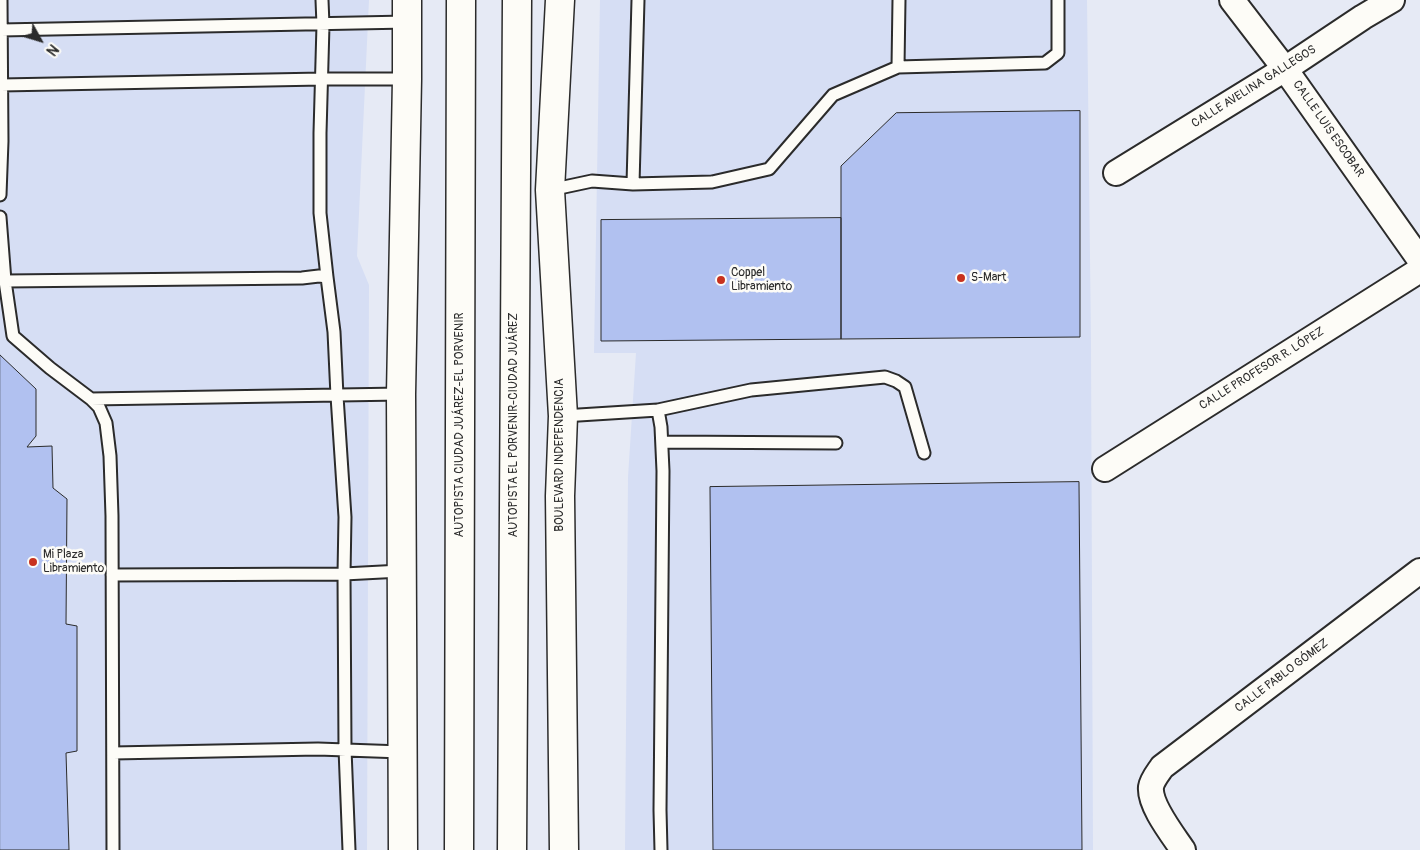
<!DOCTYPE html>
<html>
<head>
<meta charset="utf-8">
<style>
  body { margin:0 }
  #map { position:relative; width:1420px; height:850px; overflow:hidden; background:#e6eaf5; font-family:Pangolin,sans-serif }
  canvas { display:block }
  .north { position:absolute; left:15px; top:15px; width:50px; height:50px; -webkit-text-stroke:4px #fdfcf7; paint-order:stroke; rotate:129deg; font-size:14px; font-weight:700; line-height:20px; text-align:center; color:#2b2b2b }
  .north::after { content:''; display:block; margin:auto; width:18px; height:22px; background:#2b2b2b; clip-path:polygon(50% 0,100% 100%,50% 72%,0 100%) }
</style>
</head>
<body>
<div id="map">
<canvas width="1420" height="850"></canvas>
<div class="north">N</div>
</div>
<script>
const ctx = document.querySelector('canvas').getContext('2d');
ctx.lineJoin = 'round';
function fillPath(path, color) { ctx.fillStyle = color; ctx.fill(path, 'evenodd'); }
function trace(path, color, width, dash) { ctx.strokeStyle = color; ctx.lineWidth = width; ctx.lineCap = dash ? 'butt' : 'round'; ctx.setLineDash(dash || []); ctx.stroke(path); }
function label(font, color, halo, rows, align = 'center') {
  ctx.font = font + ' Pangolin,sans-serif'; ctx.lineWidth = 5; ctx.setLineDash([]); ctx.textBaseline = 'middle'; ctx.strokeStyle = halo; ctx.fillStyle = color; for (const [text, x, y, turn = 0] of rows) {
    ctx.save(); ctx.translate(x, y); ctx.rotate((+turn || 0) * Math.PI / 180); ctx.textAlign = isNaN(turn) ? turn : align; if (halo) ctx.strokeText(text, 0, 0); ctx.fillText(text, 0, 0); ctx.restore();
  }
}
const built = new Path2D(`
  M0,0h369l-12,256 12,29 -2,565h-367z
  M600,0h487l4,342 2,508h-468l3,-373 8,-124h-42z`);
const building = new Path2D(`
  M1080,111v226l-239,2v-173l55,-53z
  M841,218v121l-240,2v-121z
  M0,355l36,34v47l-9,11 25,-1 1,42 14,11 -1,125 11,2v125l-11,2 3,97h-69z
  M1079,482l3,368h-369l-3,-363z`);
const service = new Path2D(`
  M1,30l406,-8
  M898,67l1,-67
  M1,85l321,-6h85
  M633,184l5,-184
  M550,190l42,-9 41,3 79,-2 57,-13 64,-74 65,-28 147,-4 13,-10v-53
  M0,195l2,-54 -1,-141
  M0,217l5,64 8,55 37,32 41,31 8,8 7,16 4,33 2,60 1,334
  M327,277l7,55 3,64 8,121 -1,57 1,175 4,101
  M5,281l297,-3 17,-2 8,1 -7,-64v-80l3,-108 -1,-25
  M91,399l310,-5
  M658,410l93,-20 134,-13 11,4 9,6 19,66
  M563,416l95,-6 3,17 2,44 -3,339 1,40
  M662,442l174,1
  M112,575l232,-1 57,-3
  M113,753l205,-4 84,3`);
const minor = new Path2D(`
  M1232,0l53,69 135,191
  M1116,173l169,-104 78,-52 29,-17
  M1105,469l315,-199
  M1183,850c-10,-15 -34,-45 -32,-63 1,-7 7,-14 11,-20l258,-196`);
const secondary = new Path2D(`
  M560,0l-10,190 13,226 -3,80 4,354
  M403,850l-2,-456 6,-315v-79`);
const trunk = new Path2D(`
  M459,850l2,-850
  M512,850l5,-850`);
const markers = [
  [961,278,5,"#c8321e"],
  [721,280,5,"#c8321e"],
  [33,562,5,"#c8321e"]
];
const streetNames = [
  ["CALLE AVELINA GALLEGOS",1254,87,-32],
  ["CALLE LUIS ESCOBAR",1328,129,55],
  ["CALLE PROFESOR R. LÓPEZ",1262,369,-32],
  ["AUTOPISTA CIUDAD JUÁREZ-EL PORVENIR",460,425,-90],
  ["AUTOPISTA EL PORVENIR-CIUDAD JUÁREZ",514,425,-90],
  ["BOULEVARD INDEPENDENCIA",560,455,-90],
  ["CALLE PABLO GÓMEZ",1282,676,-37]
];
const poiNames = [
  ["Coppel",731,273],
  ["Libramiento",731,287],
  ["S-Mart",971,278],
  ["Mi Plaza",43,555],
  ["Libramiento",43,569]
];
fillPath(built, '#d6def4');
fillPath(building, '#b1c1f0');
trace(building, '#2b2b2b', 1);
trace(service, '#2b2b2b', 15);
trace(minor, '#2b2b2b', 28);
trace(secondary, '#2b2b2b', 31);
trace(trunk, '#2b2b2b', 31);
trace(service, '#fdfcf7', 11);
trace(minor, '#fdfcf7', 24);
trace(secondary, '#fdfcf7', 28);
trace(trunk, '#fdfcf7', 28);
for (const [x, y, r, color] of markers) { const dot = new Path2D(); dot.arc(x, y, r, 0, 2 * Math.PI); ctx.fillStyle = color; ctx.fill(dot); trace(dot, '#fdfcf7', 2); }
label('12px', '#2b2b2b', '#fdfcf7', streetNames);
label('12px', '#2b2b2b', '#fdfcf7', poiNames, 'left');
</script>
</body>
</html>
